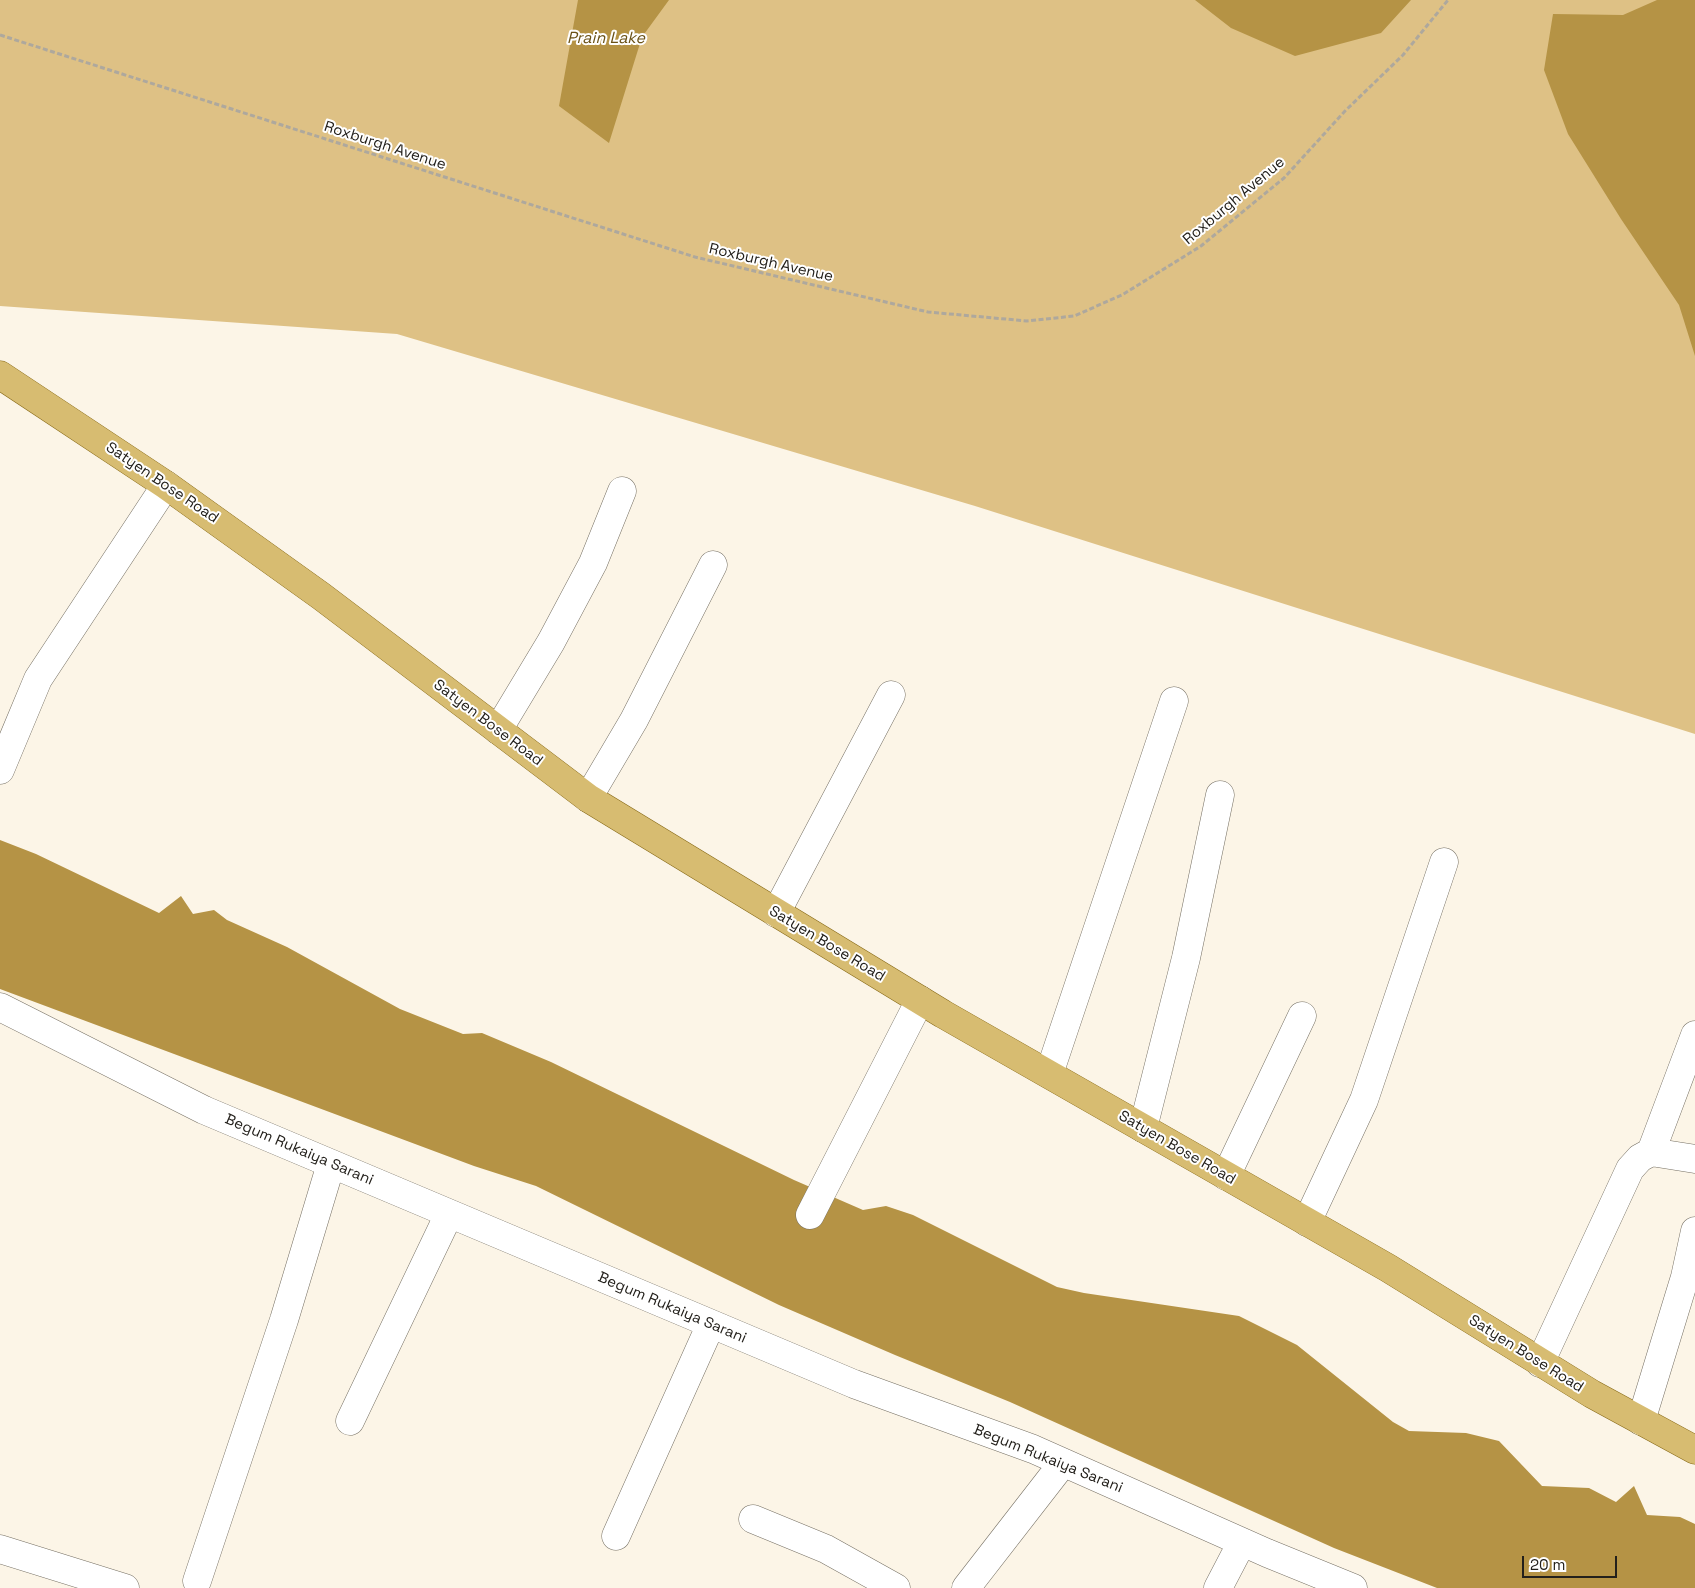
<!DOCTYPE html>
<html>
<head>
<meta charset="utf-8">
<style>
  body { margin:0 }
  #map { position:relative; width:1695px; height:1588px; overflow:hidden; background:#fcf5e7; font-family:"Space Grotesk",sans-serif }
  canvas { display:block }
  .scale { position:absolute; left:1522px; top:1556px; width:95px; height:22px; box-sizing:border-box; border:2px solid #23201b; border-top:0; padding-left:6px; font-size:15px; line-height:18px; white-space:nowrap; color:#23201b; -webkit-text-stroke:4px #fff; paint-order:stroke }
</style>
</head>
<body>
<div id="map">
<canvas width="1695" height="1588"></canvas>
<div class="scale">20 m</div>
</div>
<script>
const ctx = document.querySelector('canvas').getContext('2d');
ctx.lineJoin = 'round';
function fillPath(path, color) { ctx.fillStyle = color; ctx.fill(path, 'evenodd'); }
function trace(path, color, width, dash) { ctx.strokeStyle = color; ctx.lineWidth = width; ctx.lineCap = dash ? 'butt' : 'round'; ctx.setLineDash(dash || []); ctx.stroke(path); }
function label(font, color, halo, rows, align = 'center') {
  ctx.font = font + ' "Space Grotesk",sans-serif'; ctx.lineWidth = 4; ctx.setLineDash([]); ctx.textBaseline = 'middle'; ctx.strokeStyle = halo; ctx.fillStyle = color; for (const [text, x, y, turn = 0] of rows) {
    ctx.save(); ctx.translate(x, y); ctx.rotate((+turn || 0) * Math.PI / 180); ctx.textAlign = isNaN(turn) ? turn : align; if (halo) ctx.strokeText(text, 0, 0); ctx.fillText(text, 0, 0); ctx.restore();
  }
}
const green = new Path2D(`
  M0,0h1695v734l-720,-228 -578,-172 -397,-28z`);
const water = new Path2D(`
  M578,0h91l-27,37 -33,106 -50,-37z
  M1195,0h216l-30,33 -86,23 -64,-28z
  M1657,0h38v356l-16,-51 -58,-86 -53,-85 -24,-64 9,-56 70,1z
  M0,840l36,14 123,59 22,-17 12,18 21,-4 13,10 60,27 113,62 63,25 19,-1 69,29 243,118 69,30 23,-4 27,9 144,72 27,6 155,23 58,29 96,77 16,9 57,2 33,8 43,45 47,2 27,14 18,-16 13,29 33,2 15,7v64h-258l-103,-40 -324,-146 -115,-47 -116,-50 -243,-119 -62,-20 -474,-177z`);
const path = new Path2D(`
  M0,35l695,222 233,55 99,9 47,-5 48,-21 79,-49 83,-68 61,-67 58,-56 45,-55`);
const minor = new Path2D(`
  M498,730l53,-88 42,-79 29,-72
  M0,770l38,-91 128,-194
  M588,798l46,-78 79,-155
  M776,913l115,-218
  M0,1007l204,103 650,274 179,65 234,104 86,35
  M1049,1074l125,-373
  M1143,1128l43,-170 34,-163
  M1651,1152l44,-117
  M1226,1176l76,-160
  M810,1215l110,-215
  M1307,1222l57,-122 80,-238
  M1540,1363l90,-194 10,-11 11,-6 44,7
  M350,1421l99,-207
  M1641,1421l44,-144 10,-46
  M753,1519l73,30 70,39
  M616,1536l95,-212
  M0,1549l125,39
  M197,1581l87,-261 47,-156
  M966,1588l97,-125
  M1218,1588l24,-46`);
const major = new Path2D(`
  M0,375l166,110 155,111 267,202 355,216 445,254 204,126 103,56`);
const streetNames = [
  ["Roxburgh Avenue",385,146,18],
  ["Roxburgh Avenue",1234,201,-40],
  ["Roxburgh Avenue",771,263,13],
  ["Satyen Bose Road",162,483,34],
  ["Satyen Bose Road",488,723,37],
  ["Satyen Bose Road",827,944,31],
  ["Satyen Bose Road",1177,1148,30],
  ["Begum Rukaiya Sarani",299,1150,23],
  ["Begum Rukaiya Sarani",672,1308,23],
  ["Satyen Bose Road",1526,1354,32],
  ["Begum Rukaiya Sarani",1048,1459,22]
];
const waterNames = [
  ["Prain Lake",606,39]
];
fillPath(green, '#dec185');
fillPath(water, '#b59345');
trace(minor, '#767064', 29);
trace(major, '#866816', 29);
trace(path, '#aea89d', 3, [5, 2.5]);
trace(minor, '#fff', 28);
trace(major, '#d7bc71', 28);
label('15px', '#23201b', '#fff', streetNames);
label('italic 16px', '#6b5217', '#fff', waterNames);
</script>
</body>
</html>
